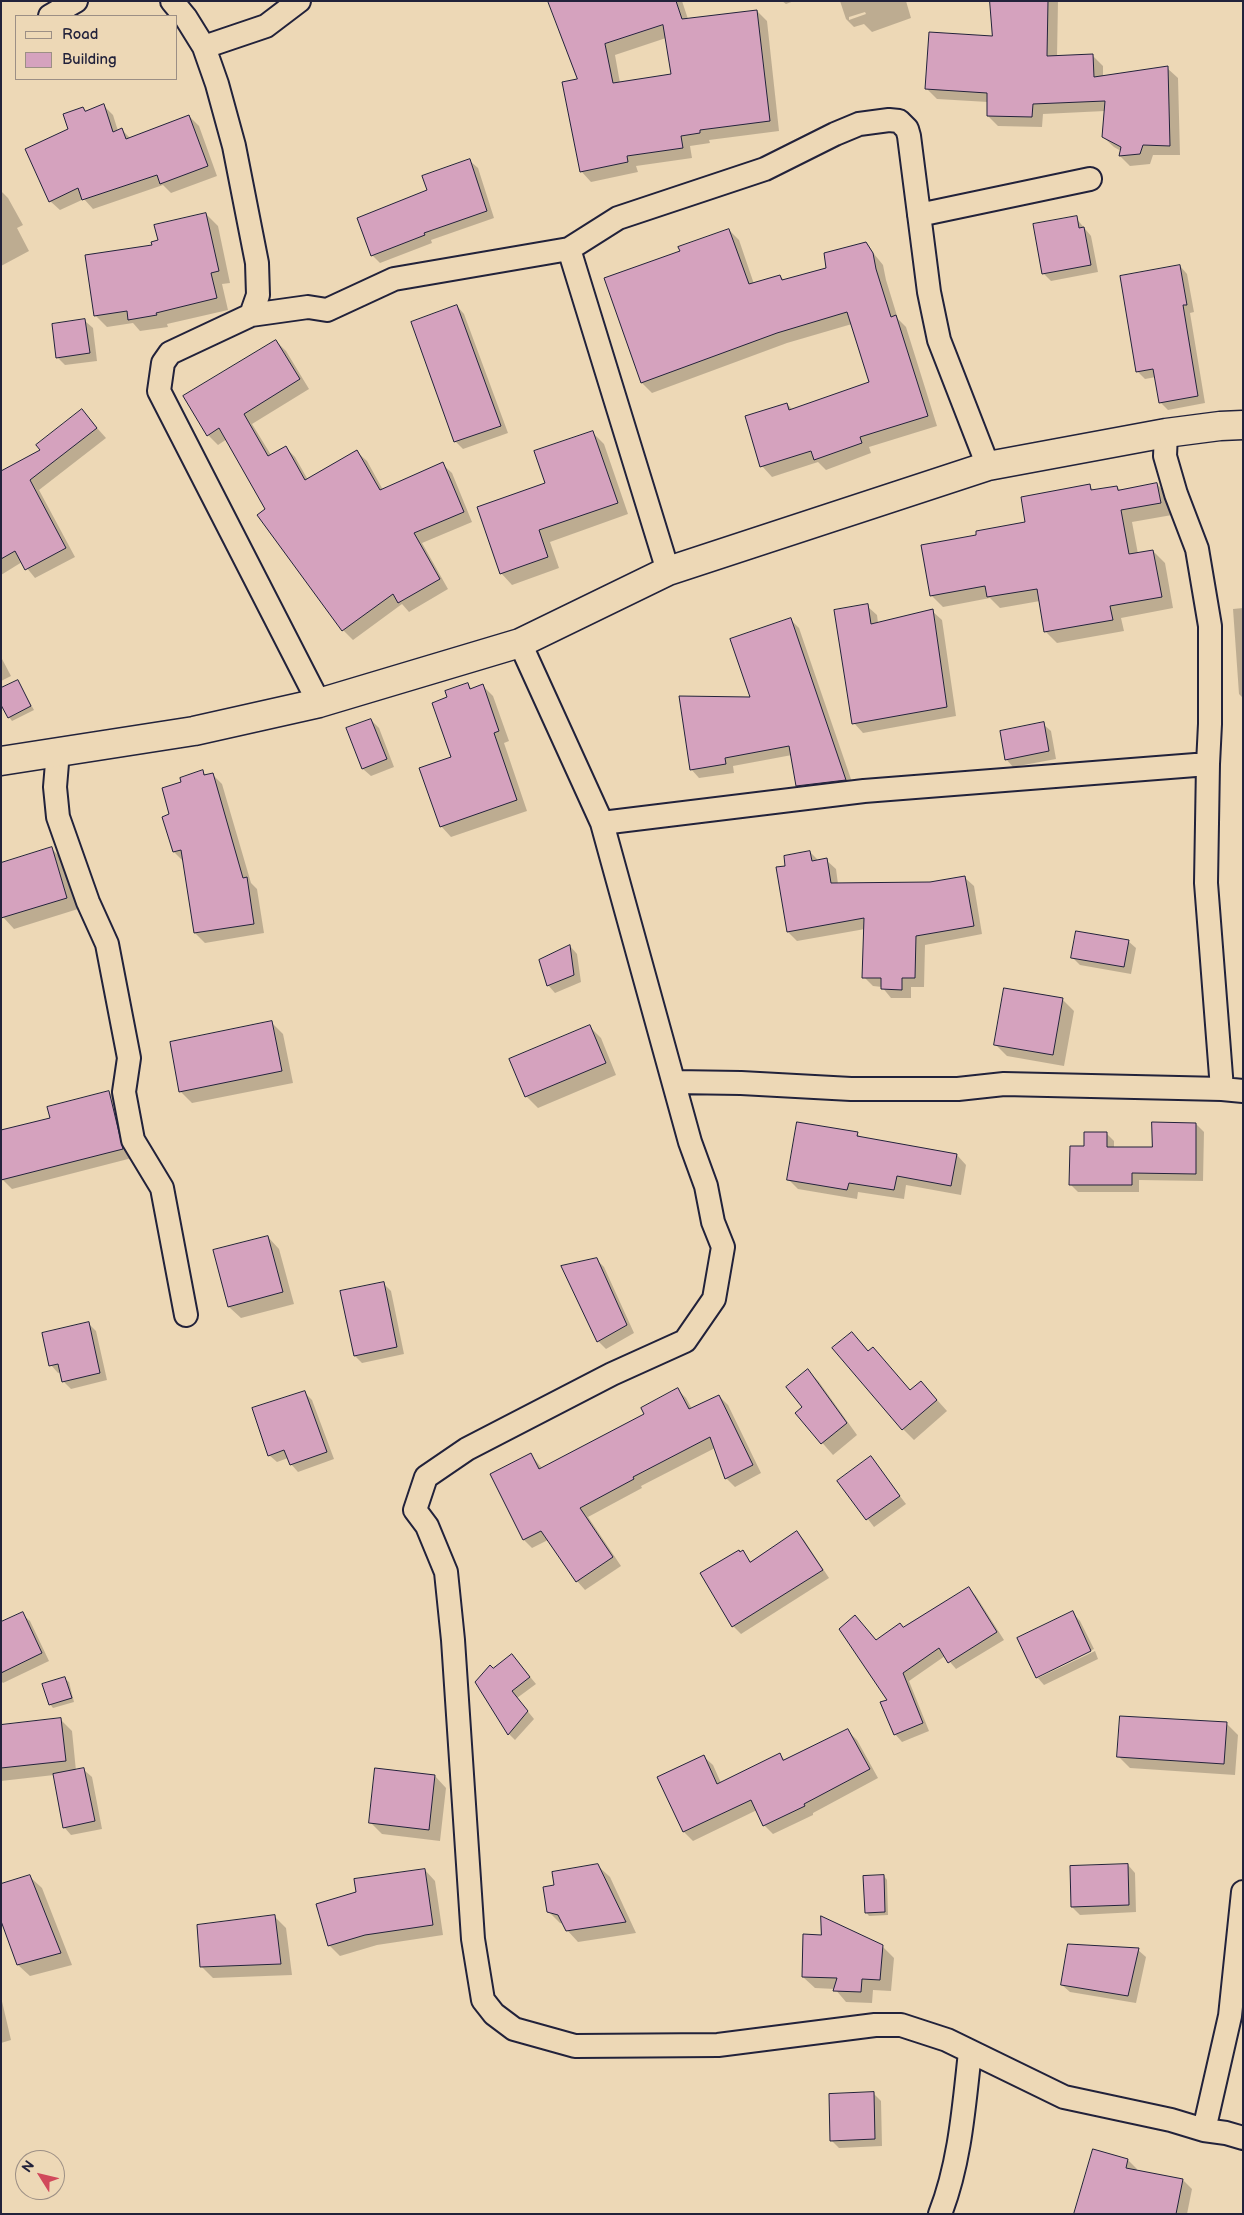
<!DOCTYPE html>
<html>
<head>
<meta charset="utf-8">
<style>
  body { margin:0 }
  #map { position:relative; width:1244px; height:2215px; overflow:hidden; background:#edd8b6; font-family:"Balsamiq Sans",sans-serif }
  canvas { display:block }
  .frame { position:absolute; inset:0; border:2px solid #22223b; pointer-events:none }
  .legend { position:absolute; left:15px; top:15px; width:162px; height:65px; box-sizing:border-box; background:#edd8b6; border:1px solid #9c8f85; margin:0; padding:6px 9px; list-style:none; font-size:15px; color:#22223b }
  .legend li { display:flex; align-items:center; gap:10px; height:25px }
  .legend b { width:25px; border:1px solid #9c8f85 }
  .north { position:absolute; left:15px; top:2150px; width:50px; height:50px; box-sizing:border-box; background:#edd8b6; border:1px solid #9c8f85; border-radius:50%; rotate:306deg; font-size:14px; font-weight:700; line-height:20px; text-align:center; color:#22223b }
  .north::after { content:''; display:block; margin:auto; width:18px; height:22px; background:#d1495b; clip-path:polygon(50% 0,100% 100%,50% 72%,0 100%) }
</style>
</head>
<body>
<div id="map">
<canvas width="1244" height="2215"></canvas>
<div class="frame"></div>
<ul class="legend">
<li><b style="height:6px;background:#edd8b6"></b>Road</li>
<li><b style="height:14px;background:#d5a2be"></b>Building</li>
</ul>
<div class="north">N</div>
</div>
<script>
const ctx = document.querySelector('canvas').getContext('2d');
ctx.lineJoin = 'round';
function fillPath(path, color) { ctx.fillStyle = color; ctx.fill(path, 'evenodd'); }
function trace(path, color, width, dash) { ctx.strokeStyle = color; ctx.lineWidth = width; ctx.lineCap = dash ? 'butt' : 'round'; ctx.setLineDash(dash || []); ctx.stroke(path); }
const shadow = new Path2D(`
  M549,1h133l6,18 69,-8 10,10 12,110 -70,9 1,3 -20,3 2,12 -56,8 2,6 -47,10 -10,-11 -2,-91zM666,38l7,37 -53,8 -5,-28z
  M782,1h12l-8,3z
  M840,1h66l5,17 -39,14 -8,-8 -10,3 -8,-8zM865,12l1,2 -17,6v-3z
  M992,1h66l-1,56 35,-2 11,11v11l64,-9 11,10 2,77h-27l-3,9 -20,2 -10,-10 1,-5 -7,-4 -11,-10 2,-26 -62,3 -1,13 -44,-1 -10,-10v-14l-51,-3 -10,-10 66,-51z
  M104,106l9,9 5,16 4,-1 8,8 59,-22 10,10 18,50 -46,17 -8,-8 -70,24 -9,-10 -24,11 -10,-9 20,-71 13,-22 3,3z
  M470,161l8,7 16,50 -63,22 1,3 -52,20 -8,-8 56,-64z
  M1,191l7,7 15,27 -6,3 12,23 -28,15z
  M206,214l12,12 12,57 -8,1 6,26 -61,14 1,3 -28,4 -7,-8 -26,4 -12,-12 59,-69z
  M1076,218l15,18 7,36 -47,9 -8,-8z
  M729,230l10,10 15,44 26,-8 5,5 42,-13 39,-24 17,21 3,15 12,39 8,8 31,99 -68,21 2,6 -45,17 -8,-8 -46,15 -10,-11 25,-62 6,6 78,-27 -19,-59 -65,19 -135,50 -10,-10 -36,-104 75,-27z
  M1180,266l7,8 7,38 -4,1 15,90 -37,7 -8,-8 -4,-25 -11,2 -8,-8z
  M457,306l7,8 44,119 -45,16 -8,-8z
  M85,321l8,7 4,33 -32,4 -8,-8z
  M276,341l10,10 23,38 -57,35 19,31 14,-8 10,10 13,23 49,-28 10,9 16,29 59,-26 10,9 20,49 -50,21 26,46 -39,23 -7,-8 -49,36 -10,-10 -84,-115 8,-6 -40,-70 -9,6 -10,-10z
  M82,411l24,27 -67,52 36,67 -40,21 -13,-16 -21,13v-103l41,-21z
  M593,433l11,11 24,70 -78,28 9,26 -47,17 -11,-12 45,-89z
  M1157,484l11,12 4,19 -40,7 6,32 15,-3 12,12 8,45 -52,10 3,13 -67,12 -12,-12 -5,-30 -40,7 -10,-10 -47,9 -12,-12 47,-59 49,-13 62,-37 6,5 22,-4 3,3z
  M867,606l10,9 1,8 54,-12 10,9 14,96 -93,17 -9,-10z
  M1243,608v90l-4,-4 -6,-85z
  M790,619l9,9 55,160 -48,6 -9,-9 -5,-30 -59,11 1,7 -35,5 -8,-9 60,-71z
  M1,657l10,19 -10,5z
  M18,682l16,28 -22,11 -3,-4z
  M467,684l6,6 10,-4 10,10 16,45 -5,2 23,68 -76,26 -10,-11 12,-68 -4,-60z
  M371,720l8,8 15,39 -23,9 -8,-7 -15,-40z
  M1043,724l8,7 5,28 -43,8 -7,-8z
  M203,772l4,4 5,-2 10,10 29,99 6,6 7,44 -59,10 -10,-10 -11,-71 -10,-10 -3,-37 11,-32z
  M51,848l12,12 15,49 -64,20 -11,-12z
  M810,852l9,9 7,-1 10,9 2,15 93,-1 33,-6 10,9 8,48 -57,11 -1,42h-13v11h-20l-9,-11 -9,-1 -9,-9 1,-48 -68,12 -9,-9 -11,-63 10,-2z
  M1128,941l8,7 -5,26 -51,-9 -7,-7z
  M570,946l7,8 4,28 -26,11 -7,-8z
  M1062,999l12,12 -10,55 -57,-10 -12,-12z
  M272,1023l11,11 10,49 -101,20 -12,-12z
  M589,1026l12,12 15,37 -78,33 -11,-11 -16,-37z
  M109,1092l10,10 13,56 -120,31 -10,-10 50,-60z
  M1196,1124l8,8 -1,49 -64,-1v12h-61l-8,-8 15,-36 21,-15 8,8v7l39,1z
  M857,1134l5,4 95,17 9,10 -5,30 -55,-10 -2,14 -46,-7 -1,7 -59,-10 -10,-10z
  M268,1237l11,12 15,55 -53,14 -12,-11z
  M596,1259l8,8 30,66 -28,16 -8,-8 -35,-74z
  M384,1284l7,7 13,63 -42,9 -7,-7z
  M89,1324l7,7 11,49 -36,9 -8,-8 -2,-9 -3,1 -7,-8z
  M852,1333l17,19 4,-4 38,43 10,-9 26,29 -33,29 -11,-11z
  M808,1370l11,12 38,53 -24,20 -37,-42 7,-6z
  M678,1390l8,8 6,11 27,-13 9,9 33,68 -26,14 -9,-9 -11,-30 -74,38 1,2 -54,29 33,49 -36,24 -8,-9 -29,-41 -16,8 -8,-8 -33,-66 40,-19 11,13 104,-53z
  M305,1393l7,7 22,59 -36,13 -7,-8 -3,-6 -11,4 -8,-7z
  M871,1458l35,46 -32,23 -35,-46z
  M797,1533l7,7 25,38 -88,56 -8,-8 7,-73 2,-1 10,11z
  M969,1588l7,8 28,44 -48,29 -11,-13 -36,25 20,50 -27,11 -7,-8 -6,-34 -34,-83 22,24 27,-13z
  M1073,1613l7,8 14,28 -56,26v3l57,-27 3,8 -54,26 -7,-8z
  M22,1614l8,7 19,40 -46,22 -2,-2v-57z
  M512,1655l24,29 -19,14 17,21 -19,21 -6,-6 -16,-64z
  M65,1679l4,3 5,20 -21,6 -3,-4z
  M61,1720l11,11 4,40 8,-1 8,7 10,52 -31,6 -7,-8 -10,-52 -53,6v-55z
  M1226,1723l12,12 -3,40 -105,-7 -11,-11z
  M848,1731l9,9 21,38 -65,35v2l-40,19 -9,-9 -7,-15 -64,31 -9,-9 -26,-55 45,-21 10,9 8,18 59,-28 5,5z
  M435,1776l11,12 -6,53 -58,-7 -12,-12z
  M1128,1865l7,8 1,39 -56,3 -8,-8z
  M598,1866l12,11 26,56 -58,9 -11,-12 -3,-6 -4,-1 -12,-12 8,-25z
  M425,1870l10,11 8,54 -66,10 -37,11 -11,-11z
  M884,1876l3,4 1,35 -19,1 -3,-4z
  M30,1877l12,11 30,77 -42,11 -12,-11 -17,-48z
  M274,1916l12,12 6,47 -79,3 -12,-12z
  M882,1946l12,12 -3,33 -18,-1 -1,13 -26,-1 -11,-13 -20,-1 -12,-11z
  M1138,1950l8,7 -10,46 -66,-11 -8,-7z
  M1,1997l10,43 -10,3z
  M873,2093l8,8 1,45 -43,2 -8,-8z
  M1128,2160l9,9 -1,2 47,9 9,9 -5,25h-112z`);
const building = new Path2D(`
  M548,1h128l6,18 75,-9 13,111 -70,9v3l-19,3 2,12 -56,8 1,6 -48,10 -18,-90 15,-3zM663,25l8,49 -58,9 -8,-39z
  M990,1h58l-1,55 46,-2 1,23 74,-11 2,80 -27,-1 -3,9 -21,2 2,-9 -19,-10 3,-36 -72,3 -1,13 -45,-1v-23l-62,-4 4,-57 63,4z
  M104,104l9,28 9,-4 4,11 63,-24 19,51 -48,18 -3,-9 -75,25 -4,-12 -29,14 -24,-53 43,-20 -5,-15 20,-7 2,4z
  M470,159l17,52 -63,22 1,2 -54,21 -14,-38 70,-28 -5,-14z
  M206,213l13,58 -8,2 6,25 -61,15 1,2 -29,5 -1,-9 -33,5 -9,-61 67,-10 -1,-3 7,-2 -4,-15z
  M1077,216l2,12 5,-1 7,38 -49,9 -9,-50z
  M729,229l20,55 31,-9 2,5 44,-12 -2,-15 42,-11 7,11 3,16 15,48 5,-2 32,101 -68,21 2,6 -48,17 -3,-9 -51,16 -15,-51 42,-13 2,7 80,-28 -22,-70 -70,21 -136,50 -37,-105 76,-27 -2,-4z
  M1180,265l7,40h-4l15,91 -39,7 -6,-34 -17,3 -16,-96z
  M457,305l44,121 -47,16 -43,-120z
  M85,319l5,34 -34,5 -4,-34z
  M276,340l24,39 -56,35 24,42 18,-10 19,34 52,-30 23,40 63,-28 21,50 -50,21 26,46 -42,24 -5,-9 -51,37 -85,-116 8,-6 -46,-81 -12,8 -24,-40z
  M82,409l15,19 -67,52 36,68 -41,22 -10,-19 -14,8v-88l39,-21 -4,-5z
  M593,431l25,72 -79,27 9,27 -48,17 -23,-67 68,-24 -11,-32z
  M1157,483l4,20 -40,7 8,44 24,-4 9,47 -52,9 3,14 -69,12 -7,-43 -50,8 -2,-11 -55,10 -9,-51 55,-10v-4l49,-9 -4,-25 69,-13 1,6 26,-4 1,4z
  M868,604l3,20 62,-15 14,98 -95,17 -18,-114z
  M791,618l55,162 -50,6 -7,-40 -64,12 1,6 -36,6 -11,-74 71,1 -20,-58z
  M18,680l13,26 -23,12 -7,-13v-17z
  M468,683l2,6 13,-5 16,47 -5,2 23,67 -77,27 -21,-59 32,-11 -19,-54 15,-6 -2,-6z
  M371,719l16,40 -25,10 -16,-41z
  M1044,722l5,29 -44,9 -5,-29z
  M203,770l1,5 9,-2 30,105 4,-1 7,47 -60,9 -13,-83 -8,2 -11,-35 7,-3 -7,-26 19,-6 -1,-4z
  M52,847l15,51 -66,20v-55z
  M810,851l2,10 15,-3 4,25 99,-1 35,-6 9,50 -58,10 -1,42h-13v12l-21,-1v-11h-19l2,-60 -77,14 -11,-65 9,-1 -1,-10z
  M1076,931l53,9 -5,27 -53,-9z
  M570,945l4,30 -27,11 -8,-26z
  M1004,988l59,10 -10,57 -59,-10z
  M272,1021l10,50 -103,21 -9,-50z
  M590,1025l16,38 -81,34 -16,-38z
  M109,1091l14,58 -122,31v-50l49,-12 -3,-11z
  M797,1122l61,10 -1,4 100,18 -6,32 -54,-10 -3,14 -45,-7 -2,7 -60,-10z
  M1152,1122l44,1v51l-64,-1v12h-63l1,-39h14v-14h23v15h45z
  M268,1236l15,56 -55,15 -15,-57z
  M597,1258l30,67 -30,17 -36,-76z
  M384,1282l13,65 -43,9 -14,-65z
  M89,1322l11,51 -38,9 -4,-18 -9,2 -7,-33z
  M852,1332l16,19 5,-4 37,43 11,-9 16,19 -35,30 -70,-82z
  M808,1369l39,54 -26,21 -26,-31 7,-6 -16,-20z
  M678,1388l11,21 30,-14 34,70 -28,14 -15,-42 -77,40 1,2 -54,29 33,49 -37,25 -35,-51 -18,9 -33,-66 41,-21 8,16 105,-55 -3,-6z
  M305,1391l22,61 -37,13 -6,-15 -16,6 -16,-48z
  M871,1456l29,40 -34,24 -29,-39z
  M797,1531l26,39 -91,57 -32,-54 39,-23 1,2 3,-2 7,12z
  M969,1587l28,45 -49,31 -9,-15 -36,25 20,50 -29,12 -14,-33 7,-2 -48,-71 16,-14 21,25 24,-17 3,4z
  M1073,1611l18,40 -55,27 -19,-40z
  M23,1612l19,41 -41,20v-51z
  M512,1654l18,23 -18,14 16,20 -20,24 -33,-53 15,-17 3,3z
  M65,1677l7,21 -23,7 -7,-21z
  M1120,1716l107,6 -3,42 -107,-7z
  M61,1718l5,43 -65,7v-43z
  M848,1729l22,40 -66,35 1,2 -42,20 -12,-26 -68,32 -26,-55 47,-22 13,29 63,-31 3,7z
  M84,1768l11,53 -32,7 -10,-54z
  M375,1768l60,7 -6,55 -60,-7z
  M598,1864l28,58 -60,9 -8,-16 -11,-3 -4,-25 11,-2 -2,-13z
  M1128,1864l1,41 -58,2 -1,-41z
  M425,1869l8,56 -68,10 -37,11 -12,-42 40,-12 -2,-13z
  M30,1875l31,78 -44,12 -16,-44v-37z
  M884,1875l1,37 -20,1 -2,-37z
  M275,1915l6,49 -81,3 -3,-42z
  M821,1916l62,29 -3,35 -18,-1 -1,13 -28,-1 4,-13 -35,-1 1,-43 18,1z
  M1068,1944l71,4 -11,48 -67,-11z
  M874,2092l1,47 -45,2 -1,-47z
  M1093,2149l35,10 -2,9 57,11 -7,35h-102z`);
const minor = new Path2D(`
  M172,1l14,17 18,29 13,37 17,62 23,117 1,32 -7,20 -81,38 -7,10 -4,28 160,312
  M50,16l26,-15
  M204,47l62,-21 33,-25
  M919,215l171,-36
  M569,249l99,322
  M251,315l57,-8 19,3 67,-31 175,-30 49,-31 147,-49 70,-35 24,-10 30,-4 10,1 8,8 2,7 20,156 10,48 49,126
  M1166,433l-1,23 11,38 21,55 13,77v98l-2,40 -2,119 16,206
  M520,643l82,180 88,319 16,44 7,36 10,25 -9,52 -29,42 -73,33 -145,75 -41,28 -11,33 12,16 19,46 7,68 20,299 10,61 11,14 20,15 61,17 143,-1 157,-20h26l46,15 117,57 107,23 33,10 22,3 17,5
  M58,751l-3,36 3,30 30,85 19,42 22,114 -5,34 9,48 29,48 24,127
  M602,823l262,-32 344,-27
  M674,1082l67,1 110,6h107l46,-5 218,5 21,2
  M1204,2130l26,-114 13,-124
  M940,2214c20,-51 24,-108 30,-162`);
const tertiary = new Path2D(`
  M1,761l193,-30 125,-28 201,-60 148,-72 320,-105 178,-33 54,-7 23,-1`);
fillPath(shadow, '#0003');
fillPath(building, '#d5a2be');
trace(building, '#22223b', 1);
trace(minor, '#22223b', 26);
trace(tertiary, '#22223b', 31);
trace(minor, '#edd8b6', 22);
trace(tertiary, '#edd8b6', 28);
</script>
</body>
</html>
